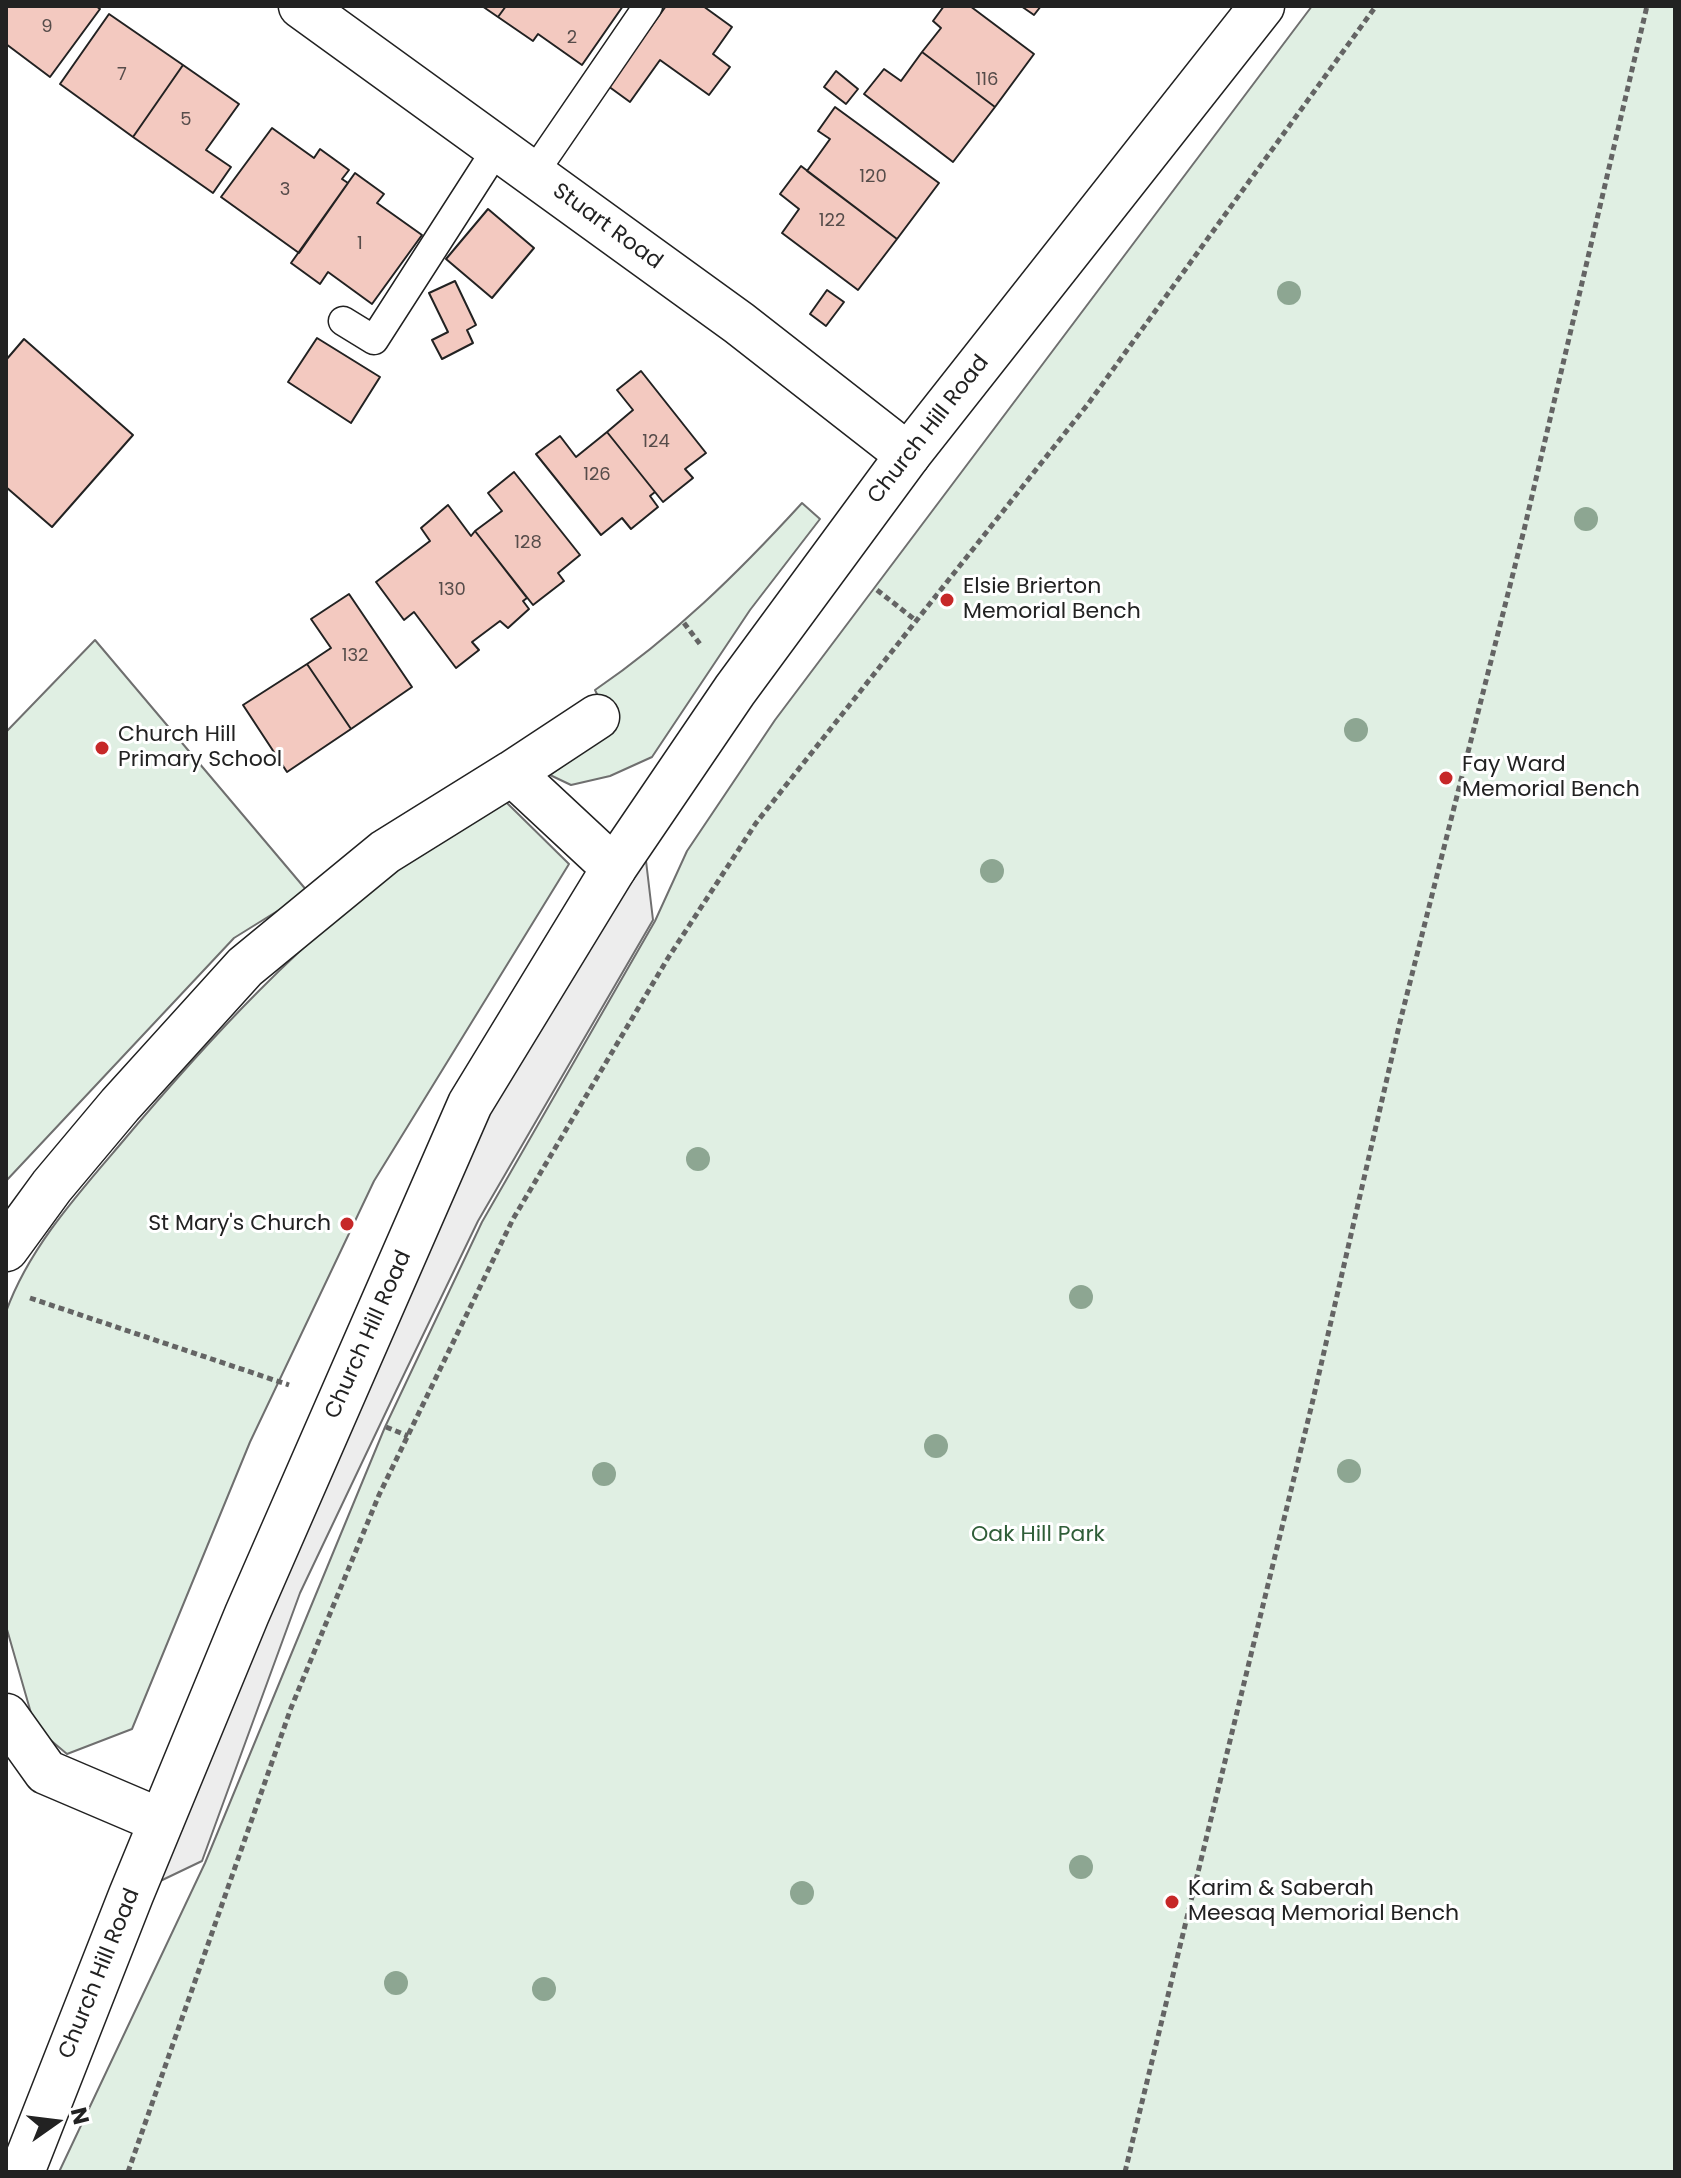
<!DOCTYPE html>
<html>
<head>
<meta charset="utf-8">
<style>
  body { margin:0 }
  #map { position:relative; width:1681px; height:2178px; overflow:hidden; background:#fff; font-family:Poppins,sans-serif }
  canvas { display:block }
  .frame { position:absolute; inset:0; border:8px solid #222; pointer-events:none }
  .north { position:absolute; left:16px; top:2082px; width:80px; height:80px; -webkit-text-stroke:6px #fff; paint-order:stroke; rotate:76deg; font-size:22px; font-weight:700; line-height:32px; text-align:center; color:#222 }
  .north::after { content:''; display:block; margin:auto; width:28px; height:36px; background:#222; clip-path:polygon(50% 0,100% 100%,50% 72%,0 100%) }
</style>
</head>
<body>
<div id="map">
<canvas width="1681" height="2178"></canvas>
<div class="frame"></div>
<div class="north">N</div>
</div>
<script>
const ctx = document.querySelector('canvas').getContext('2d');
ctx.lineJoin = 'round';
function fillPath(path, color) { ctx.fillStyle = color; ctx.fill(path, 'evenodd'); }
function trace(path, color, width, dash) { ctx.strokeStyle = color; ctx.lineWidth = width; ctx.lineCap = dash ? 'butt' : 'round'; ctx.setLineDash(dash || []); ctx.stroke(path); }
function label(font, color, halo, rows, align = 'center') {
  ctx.font = font + ' Poppins,sans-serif'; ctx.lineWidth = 6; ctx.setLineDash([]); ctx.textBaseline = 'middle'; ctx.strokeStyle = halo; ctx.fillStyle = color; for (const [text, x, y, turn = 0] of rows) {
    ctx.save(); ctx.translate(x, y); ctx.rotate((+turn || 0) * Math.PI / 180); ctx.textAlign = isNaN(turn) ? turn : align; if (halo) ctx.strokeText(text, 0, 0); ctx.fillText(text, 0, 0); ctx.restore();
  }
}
const green = new Path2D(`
  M1312,6h363v2166h-1616l146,-309 180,-436 97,-205 173,-301 32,-70 88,-131z
  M802,503l18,16 -70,91 -98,147 -42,19 -39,9 -21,-10 64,-45 -19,-40c79,-54 143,-117 207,-187z
  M95,640l213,252 -74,46 -228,243v-449z
  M506,802l63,62 -195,317 -124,261 -118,287 -65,25 -32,-27 -29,-101v-314c22,-62 70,-116 112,-165 89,-106 186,-212 299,-292 28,-20 60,-36 89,-53z`);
const parking = new Path2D(`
  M642,827l11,93 -175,301 -82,170 -96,202 -98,268 -71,34 339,-791z`);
const building = new Path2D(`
  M6,6h90l4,3 -50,68 -44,-33z
  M482,6h24l-8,11z
  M506,6h117l-41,59 -44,-31 -5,7 -35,-24z
  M666,6h37l29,21 -19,27 17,13 -21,28 -49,-35 -30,42 -22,-16z
  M944,6h26l64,48 -39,53 -73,-55 19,-24 -8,-7z
  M1021,6h20l-7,9z
  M109,14l74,51 -50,72 -73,-53z
  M922,52l73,55 -42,55 -89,-68 20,-25 17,12z
  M183,65l56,39 -33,46 25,17 -18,26 -80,-56z
  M836,71l22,18 -12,15 -22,-17z
  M835,107l104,76 -42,56 -90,-68 23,-32 -12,-8z
  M272,128l42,30 6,-9 29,21 -7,9 6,4 -49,70 -78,-56z
  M801,166l96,73 -39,51 -76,-57 17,-24 -19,-15z
  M355,173l29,21 -7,9 45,32 -50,69 -44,-32 -8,12 -29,-21z
  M488,209l46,39 -42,50 -46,-39z
  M455,281l21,44 -9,5 6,13 -31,16 -10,-19 16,-8 -19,-39z
  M827,290l17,12 -18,24 -16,-12z
  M317,338l63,39 -29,46 -63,-41z
  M24,339l109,96 -81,92 -46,-40v-127z
  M641,371l65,82 -21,16 8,9 -30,24 -56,-70 26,-22 -16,-20z
  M607,432l48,60 -5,4 8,11 -27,22 -9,-11 -21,17 -65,-81 24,-18 16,21z
  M514,472l66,83 -22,18 6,8 -31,24 -58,-74 27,-20 -14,-18z
  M448,505l23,31 4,-5 52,67 -4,3 6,8 -21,19 -8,-7 -28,21 7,8 -23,18 -42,-56 -10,8 -28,-38 54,-41 -9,-13z
  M349,594l63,93 -61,42 -44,-65 24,-16 -20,-29z
  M307,664l44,65 -64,43 -44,-67z`);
const path = new Path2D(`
  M877,590l37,29
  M684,623l16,21
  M30,1298l259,87
  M386,1427l22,9
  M128,2172l163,-464 88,-213 134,-276 155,-261 88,-135 332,-419 288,-398
  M1125,2172l187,-768 88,-382 124,-492 123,-524`);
const service = new Path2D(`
  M533,174l115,-168
  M343,321l31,19 124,-193`);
const minor = new Path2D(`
  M301,6l438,317 169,132
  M512,773l85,-56
  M6,1249l46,-63 68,-81 125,-138 140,-115 127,-79 102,95
  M6,1716l40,56 115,49`);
const tertiary = new Path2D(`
  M22,2172l109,-277 116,-281 223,-510 144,-236 121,-178 173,-235 354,-449`);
const trees = [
  [1289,293],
  [1586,519],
  [1356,730],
  [992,871],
  [698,1159],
  [1081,1297],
  [936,1446],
  [1349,1471],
  [604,1474],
  [1081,1867],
  [802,1893],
  [396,1983],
  [544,1989]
];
const markers = [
  [947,600,8,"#c62828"],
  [102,748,8,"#c62828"],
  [1446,778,8,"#c62828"],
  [347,1224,8,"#c62828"],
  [1172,1902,8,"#c62828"]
];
const numberNames = [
  ["9",47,27],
  ["2",572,38],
  ["7",122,75],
  ["116",987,80],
  ["5",186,120],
  ["120",873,177],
  ["3",285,190],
  ["122",832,221],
  ["1",360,244],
  ["124",656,442],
  ["126",597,475],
  ["128",528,543],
  ["130",452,590],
  ["132",355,656]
];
const streetNames = [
  ["Stuart Road",607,227,36],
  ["Church Hill Road",929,430,-52],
  ["Church Hill Road",369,1335,-66],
  ["Church Hill Road",100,1974,-68]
];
const poiNames = [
  ["Elsie Brierton",963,587],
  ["Memorial Bench",963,612],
  ["Church Hill",118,735],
  ["Primary School",118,760],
  ["Fay Ward",1462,765],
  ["Memorial Bench",1462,790],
  ["St Mary's Church",331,1224,"right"],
  ["Karim & Saberah",1188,1889],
  ["Meesaq Memorial Bench",1188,1914]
];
const parkNames = [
  ["Oak Hill Park",1038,1535]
];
fillPath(green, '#e0efe3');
trace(green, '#6f6f6f', 2);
fillPath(parking, '#ededed');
trace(parking, '#6f6f6f', 2);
fillPath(building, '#f3c9c0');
trace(building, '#222', 2);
trace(service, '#222', 31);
trace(minor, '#222', 47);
trace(tertiary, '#222', 47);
trace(path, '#646464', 5, [6, 4]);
trace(service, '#fff', 28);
trace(minor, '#fff', 44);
trace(tertiary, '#fff', 44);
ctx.fillStyle = '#8da692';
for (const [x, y] of trees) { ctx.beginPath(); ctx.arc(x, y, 12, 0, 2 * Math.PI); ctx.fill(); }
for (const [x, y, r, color] of markers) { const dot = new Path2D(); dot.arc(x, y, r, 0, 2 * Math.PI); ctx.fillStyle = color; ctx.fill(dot); trace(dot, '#fff', 3); }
label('18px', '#564c4a', null, numberNames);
label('22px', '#222', '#fff', streetNames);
label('22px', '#222', '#fff', poiNames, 'left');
label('22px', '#2f5e38', '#fff', parkNames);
</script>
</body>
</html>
